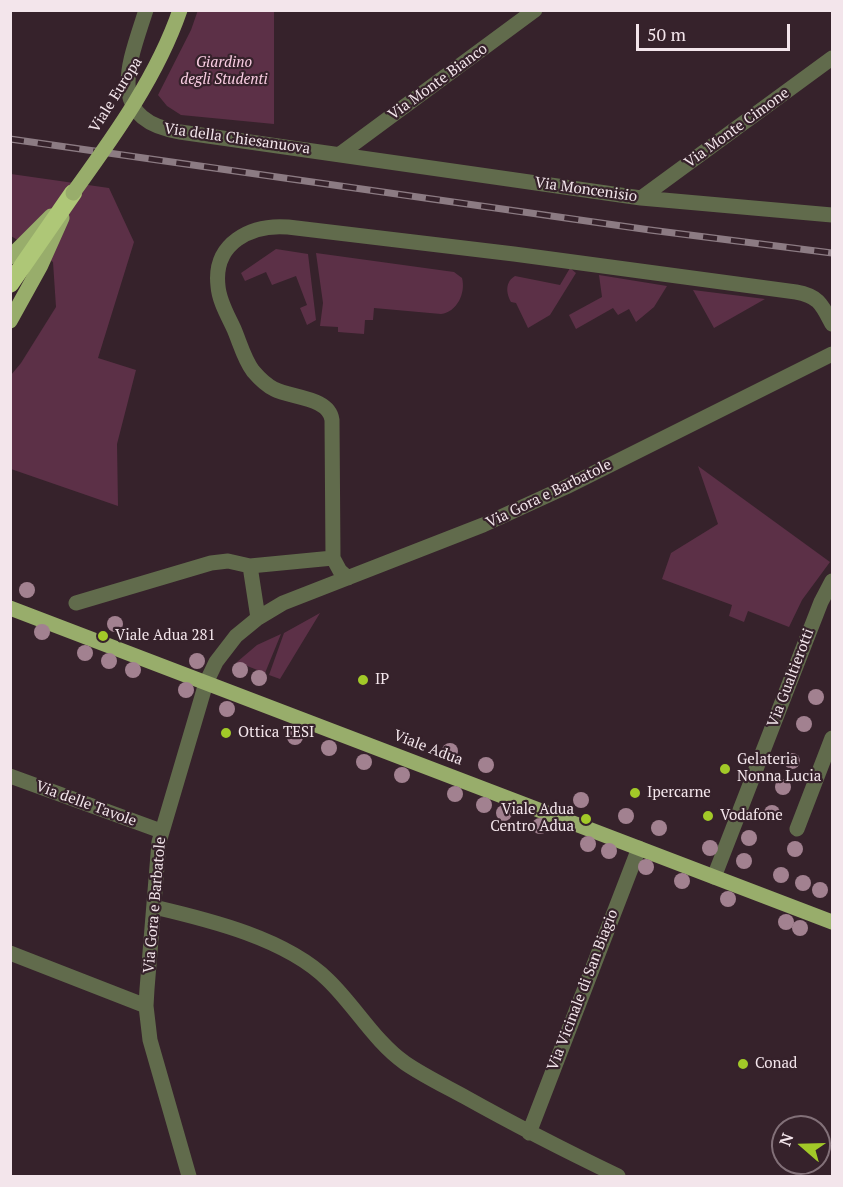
<!DOCTYPE html>
<html>
<head>
<meta charset="utf-8">
<style>
  body { margin:0 }
  #map { position:relative; width:843px; height:1187px; overflow:hidden; background:#36222b; font-family:"PT Serif",serif }
  canvas { display:block }
  .frame { position:absolute; inset:0; border:12px solid #f3e5eb; pointer-events:none }
  .north { position:absolute; left:771px; top:1115px; width:60px; height:60px; box-sizing:border-box; background:#36222b; border:2px solid #827078; border-radius:50%; rotate:290deg; font-size:16px; font-weight:700; line-height:24px; text-align:center; color:#f3e5eb }
  .north::after { content:''; display:block; margin:auto; width:21px; height:27px; background:#a2c928; clip-path:polygon(50% 0,100% 100%,50% 72%,0 100%) }
  .scale { position:absolute; left:636px; top:24px; width:154px; height:27px; box-sizing:border-box; border:3px solid #f3e5eb; border-top:0; padding-left:8px; font-size:18px; line-height:21px; white-space:nowrap; color:#f3e5eb; -webkit-text-stroke:4px #36222b; paint-order:stroke }
</style>
</head>
<body>
<div id="map">
<canvas width="843" height="1187"></canvas>
<div class="frame"></div>
<div class="north">N</div>
<div class="scale">50 m</div>
</div>
<script>
const ctx = document.querySelector('canvas').getContext('2d');
ctx.lineJoin = 'round';
function fillPath(path, color) { ctx.fillStyle = color; ctx.fill(path, 'evenodd'); }
function trace(path, color, width, dash) { ctx.strokeStyle = color; ctx.lineWidth = width; ctx.lineCap = dash ? 'butt' : 'round'; ctx.setLineDash(dash || []); ctx.stroke(path); }
function label(font, color, halo, rows, align = 'center') {
  ctx.font = font + ' "PT Serif",serif'; ctx.lineWidth = 4.5; ctx.setLineDash([]); ctx.textBaseline = 'middle'; ctx.strokeStyle = halo; ctx.fillStyle = color; for (const [text, x, y, turn = 0] of rows) {
    ctx.save(); ctx.translate(x, y); ctx.rotate((+turn || 0) * Math.PI / 180); ctx.textAlign = isNaN(turn) ? turn : align; if (halo) ctx.strokeText(text, 0, 0); ctx.fillText(text, 0, 0); ctx.restore();
  }
}
const green = new Path2D(`
  M198,10l76,1v113l-93,-9 -14,-9 -9,-11 33,-65z
  M11,174l98,14 25,54 -36,116 38,12 -19,74 1,62 -107,-37v-94l10,-12 35,-56 -3,-45 -42,-26z
  M276,249l32,5 8,66 -9,5 -7,-17 7,-3 -11,-29 -24,9 -6,-13 -21,9 -4,-8z
  M316,253l138,19 8,6c4,15 -5,34 -21,36l-67,-6 -1,12h-8l-1,14 -26,-2v-5l-18,-1 3,-23z
  M570,268l6,5 -26,42 -22,13 -12,-25 -5,-1c-5,-9 -6,-20 4,-26l45,9z
  M599,275l68,11 -13,21 -18,15 -7,-13 -11,6 -5,-7 -37,21 -7,-14 33,-18z
  M693,290l72,9 -51,29z
  M698,466l132,96 -28,38 -13,27 -41,-16 -4,11 -15,-6 3,-11 -70,-26 9,-26 47,-29z
  M320,613l-40,66 -11,-4 15,-42z
  M281,634l-16,39 -28,-11 20,-17z`);
const minor = new Path2D(`
  M146,10c-17,53 -42,110 34,122l461,66 191,17
  M340,154l195,-144
  M641,198l191,-140
  M250,566l83,-8
  M348,578l-8,-7 -7,-13 -1,-138c-3,-23 -41,-22 -58,-31 -8,-4 -15,-11 -21,-18 -9,-12 -13,-28 -19,-42 -6,-13 -15,-28 -16,-43 -5,-43 33,-62 70,-59l226,27 282,38c23,4 26,13 36,32
  M76,603l135,-40 17,-2 22,5 8,52
  M10,776l151,55
  M797,829l35,-91
  M714,877l107,-275 11,-21
  M154,907c56,13 133,32 174,73 27,26 47,62 77,83 19,13 40,23 60,34 50,28 101,54 153,79
  M10,953l136,53
  M529,1133l110,-285
  M189,1176l-39,-136 -4,-34 1,-17 12,-147 47,-159 10,-21 20,-26 22,-18 25,-15 200,-78 83,-38 266,-133`);
const major = new Path2D(`
  M10,257l41,-41
  M10,321l31,-56 21,-47
  M10,608l822,314`);
const highway = new Path2D(`
  M10,284l63,-91`);
const rail = new Path2D(`
  M10,139l640,91 182,23`);
const majorBridge = new Path2D(`
  M73,193c41,-57 84,-116 107,-183`);
const trees = [
  [27,590],
  [115,624],
  [42,632],
  [85,653],
  [109,661],
  [197,661],
  [133,670],
  [240,670],
  [259,678],
  [186,690],
  [816,697],
  [227,709],
  [804,724],
  [295,737],
  [329,748],
  [450,751],
  [792,761],
  [364,762],
  [486,765],
  [402,775],
  [783,787],
  [455,794],
  [581,800],
  [484,805],
  [504,813],
  [772,813],
  [626,816],
  [540,826],
  [659,828],
  [749,838],
  [588,844],
  [710,848],
  [795,849],
  [609,851],
  [744,861],
  [646,867],
  [781,875],
  [682,881],
  [803,883],
  [820,890],
  [728,899],
  [786,922],
  [800,928]
];
const markers = [
  [103,636,6,"#a2c928"],
  [363,680,6,"#a2c928"],
  [226,733,6,"#a2c928"],
  [725,769,6,"#a2c928"],
  [635,793,6,"#a2c928"],
  [708,816,6,"#a2c928"],
  [586,819,6,"#a2c928"],
  [743,1064,6,"#a2c928"]
];
const parkNames = [
  ["Giardino",224,63],
  ["degli Studenti",224,80]
];
const streetNames = [
  ["Via Monte Bianco",438,82,-36],
  ["Viale Europa",116,95,-58],
  ["Via Monte Cimone",737,128,-36],
  ["Via della Chiesanuova",237,139,8],
  ["Via Moncenisio",586,190,8],
  ["Via Gora e Barbatole",549,494,-26],
  ["Via Gualtierotti",791,678,-69],
  ["Viale Adua",428,748,21],
  ["Via delle Tavole",86,804,20],
  ["Via Gora e Barbatole",155,905,-85],
  ["Via Vicinale di San Biagio",583,990,-69]
];
const poiNames = [
  ["Viale Adua 281",115,636],
  ["IP",375,680],
  ["Ottica TESI",238,733],
  ["Gelateria",737,760],
  ["Nonna Lucia",737,777],
  ["Ipercarne",647,793],
  ["Viale Adua",574,810,"right"],
  ["Centro Adua",574,827,"right"],
  ["Vodafone",720,816],
  ["Conad",755,1064]
];
fillPath(green, '#5c3047');
trace(minor, '#616b4c', 15);
trace(major, '#98ad6b', 15);
trace(highway, '#aec777', 18);
trace(rail, '#8c7b83', 7);
trace(rail, '#36222b', 4.5, [14]);
trace(majorBridge, '#98ad6b', 15);
ctx.fillStyle = '#a28190';
for (const [x, y] of trees) { ctx.beginPath(); ctx.arc(x, y, 8, 0, 2 * Math.PI); ctx.fill(); }
for (const [x, y, r, color] of markers) { const dot = new Path2D(); dot.arc(x, y, r, 0, 2 * Math.PI); ctx.fillStyle = color; ctx.fill(dot); trace(dot, '#36222b', 2); }
label('italic 15px', '#facee3', '#36222b', parkNames);
label('15px', '#f3e5eb', '#36222b', streetNames);
label('15px', '#f3e5eb', '#36222b', poiNames, 'left');
</script>
</body>
</html>
